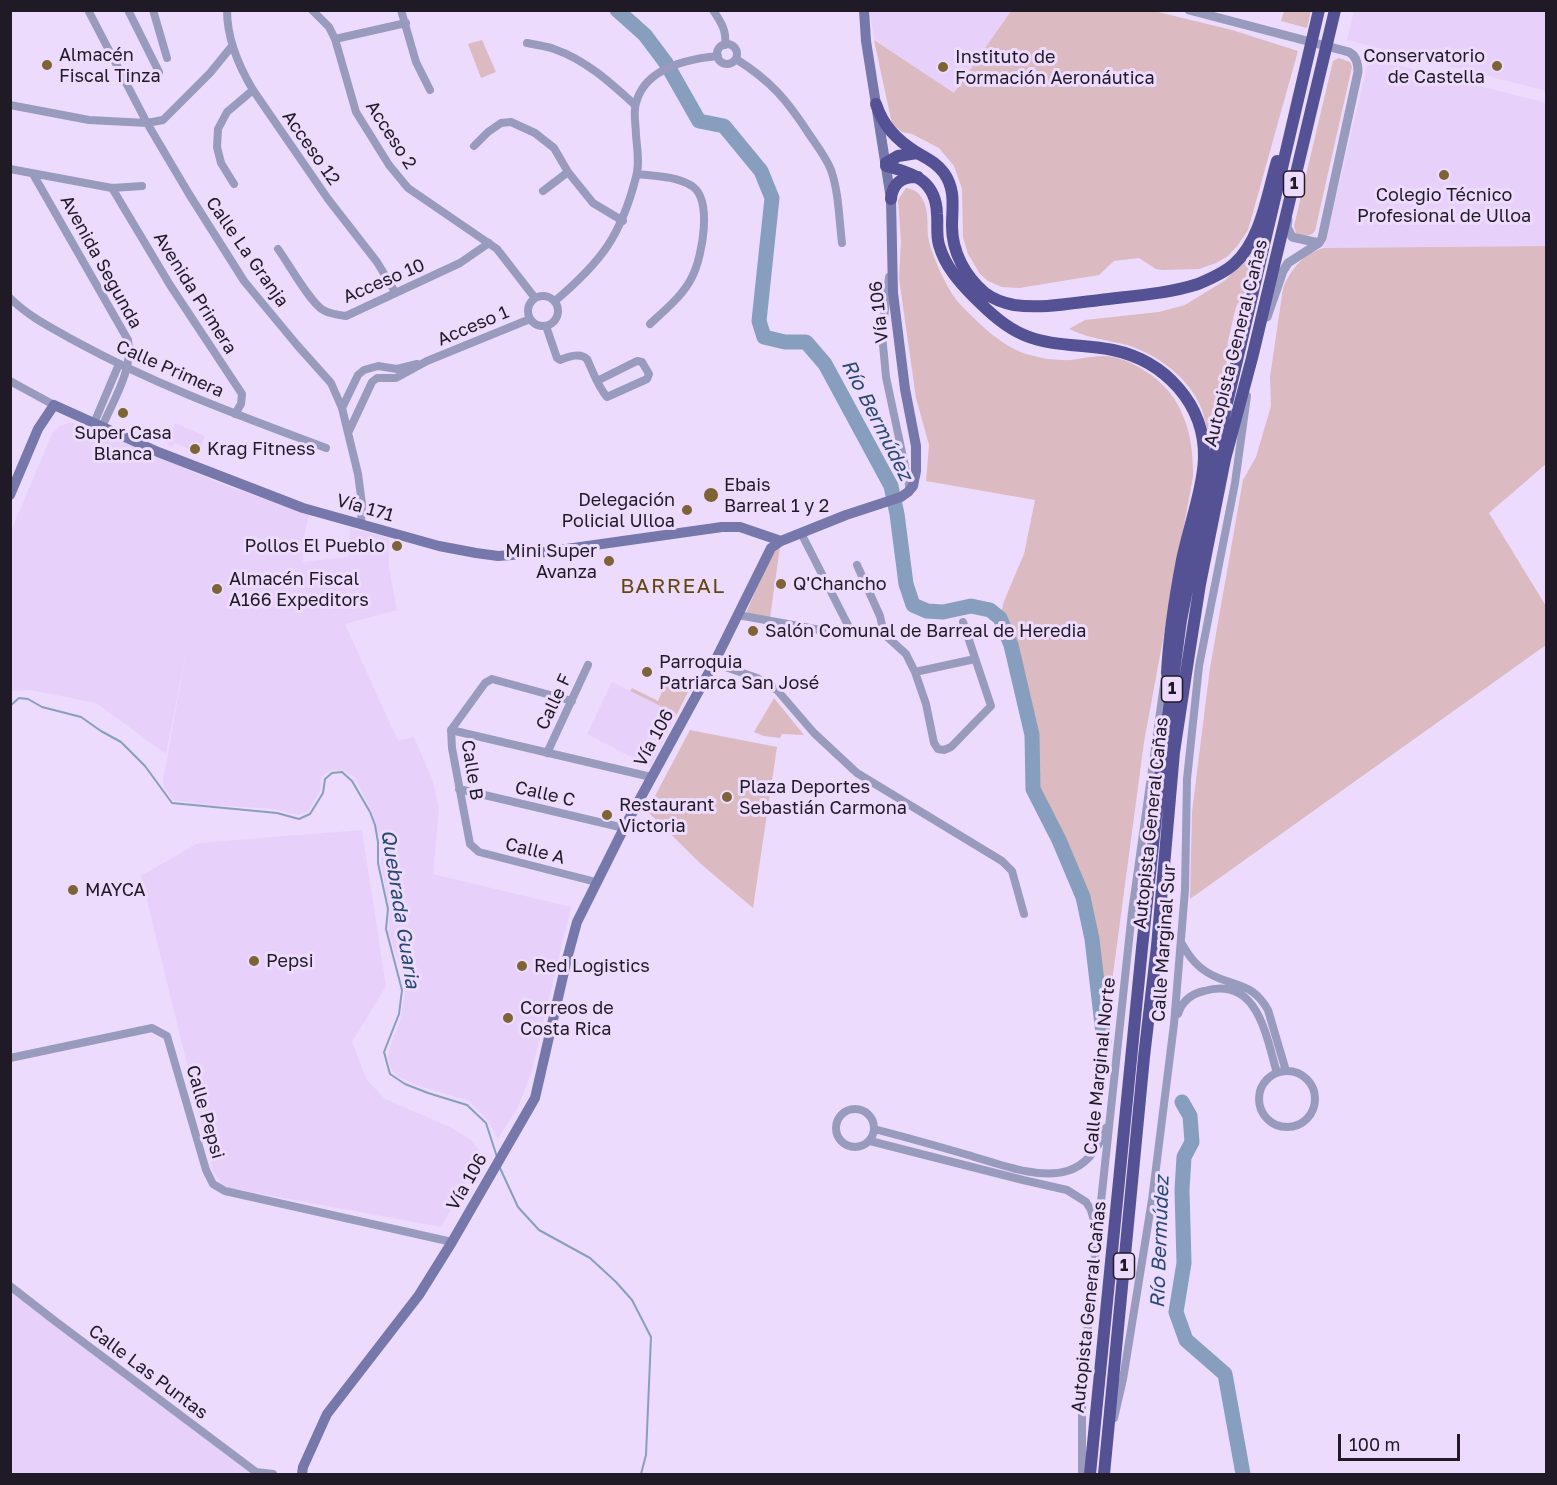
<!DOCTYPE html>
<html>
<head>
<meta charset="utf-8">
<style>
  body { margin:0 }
  #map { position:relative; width:1557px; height:1485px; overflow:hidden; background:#eddbfd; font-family:"Golos Text",sans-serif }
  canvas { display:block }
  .frame { position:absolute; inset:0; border:12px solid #201a26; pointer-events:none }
  .scale { position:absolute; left:1338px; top:1434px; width:122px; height:27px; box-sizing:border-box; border:3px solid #201a26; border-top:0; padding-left:8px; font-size:18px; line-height:21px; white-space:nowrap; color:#201a26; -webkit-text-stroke:4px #eddbfd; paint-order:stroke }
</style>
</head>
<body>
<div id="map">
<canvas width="1557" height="1485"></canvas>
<div class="frame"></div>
<div class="scale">100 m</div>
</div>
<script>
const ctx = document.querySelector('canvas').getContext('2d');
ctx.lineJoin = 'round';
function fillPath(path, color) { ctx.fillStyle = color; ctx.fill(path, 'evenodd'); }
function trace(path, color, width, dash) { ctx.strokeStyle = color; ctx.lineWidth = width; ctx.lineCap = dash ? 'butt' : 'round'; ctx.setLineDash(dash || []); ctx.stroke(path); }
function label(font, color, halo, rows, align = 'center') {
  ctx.font = font + ' "Golos Text",sans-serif'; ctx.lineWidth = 6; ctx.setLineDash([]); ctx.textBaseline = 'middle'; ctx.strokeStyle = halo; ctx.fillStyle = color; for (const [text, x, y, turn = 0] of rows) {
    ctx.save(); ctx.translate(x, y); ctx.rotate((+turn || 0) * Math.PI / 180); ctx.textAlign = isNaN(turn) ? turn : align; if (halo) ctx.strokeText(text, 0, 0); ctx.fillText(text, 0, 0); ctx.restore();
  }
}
const built = new Path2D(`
  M870,11h141l-57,83 -80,-54z
  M1354,11h192v80l-199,-51z
  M1369,58l177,45v143l-222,2z
  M68,423l13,1 143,61 85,29 -6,29v19l45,-5 2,-29 39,10v30l8,42 -52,14 53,117 16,-4 19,45 6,27 -6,65 138,33 -40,167 -13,33 -20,32 -10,-19 -19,-19 -50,-15 -22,-10 -6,-7 -3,-12 3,-13 9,-23 5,-29 -4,-23 -13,-37 2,-21 -9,-47 1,-15 -3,-14 -9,-27 -15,-30 -10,-7 -13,-1 -10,6 -2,15 -12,21 -10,3 -24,-6 -75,-5 -26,-4 -9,-12 -1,-7 24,-134 -21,107 -70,-51 -65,-13 -20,1v-160l41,-97 8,-8z
  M175,423l30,13 -8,20 -6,-3 1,-3 -17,-7 -3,4 -5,-2z
  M612,682l65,32 -27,53 -63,-33z
  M362,830l24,156 -34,56 14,37 19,20 65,28 20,12 12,15 -41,73 -212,-39 -9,-6 -7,-11 -72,-295 57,-33z
  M11,1290l241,184h-241z`);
const green = new Path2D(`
  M1011,11h143l78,19 66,21 -50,179 -10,15 -10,11 -12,7 -17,6 -36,1 -7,-1 -17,-11 -25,3 -15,14 -80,13 -17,-1 -14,-6 -8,-7 -12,-20 -5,-17 -1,-48 -8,-23 -15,-18 -27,-14 -10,-2 -10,-8 -18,-84 80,53z
  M1284,11h27l-4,17 -26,-7z
  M482,40l14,32 -15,6 -13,-34z
  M1339,58l11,4 2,5 -37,164 -3,3 -6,2 -10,-3 -2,-7 39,-165z
  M906,188c8,1 13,4 17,12 6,11 4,25 5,36 2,16 19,53 30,66 18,19 43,44 68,52 11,3 24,6 36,6 14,1 27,-4 41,-4 15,0 30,7 42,15 38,23 49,64 48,106l-49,265 -40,300 -12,-103 -9,-42 -24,-57 -26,-51 -1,-54 -21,-90 -11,-27 4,-17 20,-47 11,-54 -109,-19 3,-36 -13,-47 -17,-120 2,-37 -3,-41z
  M1546,246v218l-57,49 57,93v39l-356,254 2,-87 18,-144 33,-188 13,-23 15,-51 -1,-29 13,-89c8,-19 21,-35 41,-40z
  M1251,255v27l-15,25 -8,34 -3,45 -14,64c-3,-15 -5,-31 -11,-45 -13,-29 -44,-51 -73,-60 -20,-5 -40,-7 -58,-16l16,-9 74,-8 26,-7 39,-24z
  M780,547l-10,71 -24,-5 27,-63z
  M668,678l22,10 -13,26 -47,-23 2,-3 26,13z
  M774,698l30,37 -22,-1 -2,4 -16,-2 -10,-4z
  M690,730l87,17 -24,161 -51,-43 -55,-54z`);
const stream = new Path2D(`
  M10,706l9,-8 9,1 14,8 39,10 20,14 20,11 24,24 27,37 105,10 22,6 11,-5 13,-21 2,-14 7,-6 10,-1 10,9 18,31 5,13 3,17v21l10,46 -2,20 16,61 -3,24 -15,38 6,22 15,10 23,9 39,12 19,18 11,34
  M500,1168l18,39 21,23 51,28 26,24 16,18 19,37 -5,118 -5,19`);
const river = new Path2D(`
  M617,10l28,25 21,28 33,58 25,5 37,45 11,27 -13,123 5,16 21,5h21l19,22 66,122 6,28 9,70 7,21 14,6 16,1 28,-6 19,4 10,8 11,27 21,90 1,54 26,51 24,57 9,42 12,103
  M1182,1102l8,14 2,26 -8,15 -2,33 2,73 -8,49 10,28 39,34 18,100`);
const minor = new Path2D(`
  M88,10l59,113 42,71 55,87 53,64 34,38 11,25 16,66 4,30 -1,19
  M128,10l31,62
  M153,10l14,48
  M227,10c0,29 11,55 26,80l75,109 49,63 18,30
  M312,10l17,17 6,12 21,73 33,53 19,23 89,61 38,49
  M401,10l15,52 14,28
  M713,10c8,12 14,21 12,35
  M335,39l71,-16
  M527,43c9,2 19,3 27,6 32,11 57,34 81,56
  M717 54a10 10 0 1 1 20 0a10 10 0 1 1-20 0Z
  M736,59c35,22 51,41 73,75 8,12 17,23 22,36 8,23 8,49 11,73
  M10,105l79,15 58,3 16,-3 47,-47 22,-27
  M474,146l14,-14 13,-9 10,-1 24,11 19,15 14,24 25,31 30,18
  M10,169l102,19 30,-2
  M33,174l95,166c6,28 -15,61 -26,87
  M637,174c18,2 39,2 55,12 21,14 10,70 1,89 -9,20 -28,35 -43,49
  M234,184l-13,-21 -4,-16 1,-18 9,-17 26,-22
  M112,188l58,97 72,109 -1,10 -6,10
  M543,191l25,-19
  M278,249c11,15 31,52 45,61 7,4 15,5 23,6l114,-53 29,-20
  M889,277l-7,57 4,43 24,113
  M528 311a15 15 0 1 1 30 0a15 15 0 1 1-30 0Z
  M10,298c19,19 42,30 65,43 80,44 166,75 251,107
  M555,301c46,-39 66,-65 81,-124 4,-13 1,-29 0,-42 0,-9 -3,-22 0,-32 9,-35 50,-44 82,-47
  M546,326l11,32 3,2c8,-3 20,-8 27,-1 6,13 11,28 20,38l40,-18 2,-5 -7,-12 -5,-1 -40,20
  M10,381l44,24
  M342,408l16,-33 6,-5 14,-4 19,3 20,-5
  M94,423l25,-59
  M349,431l23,-49 5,-4h19l31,-17 103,-42
  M801,533l51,100
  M857,565l23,51 4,18
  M738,615l99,18 28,-1 19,2 22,20 9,18 11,32 8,39 4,6 6,1 7,-3 40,-41 -28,-84
  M714,663l43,15 20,12 37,43 43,40 145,88 10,10 12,43
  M915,672l60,-13
  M572,701l-80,-22 -7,4 -34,47 1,18 18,96 9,8 117,30
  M451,730l200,47
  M547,753l41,-88
  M459,789l165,39
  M1182,944c8,14 16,24 30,31 24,12 41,8 56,35l18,61
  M1178,1014c4,-13 13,-20 26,-23 54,-16 62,45 73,82
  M10,1058l142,-30 15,8 39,134 7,14 12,7 227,51
  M1259 1099a28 28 0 1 1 56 0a28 28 0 1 1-56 0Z
  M836 1128a19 19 0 1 1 38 0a19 19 0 1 1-38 0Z
  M874,1129c31,8 63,17 94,26 28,8 70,25 99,16 21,-6 32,-24 39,-43
  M870,1141l153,39 44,10 19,12 5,8 5,17
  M10,1286l45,35 201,151 17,2
  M1114,1418l9,-39 29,-179 22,-176 11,-134 2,-111 12,-113 36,-183 12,-87
  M1082,1474v-66l6,-85 44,-411 34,-242`);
const tertiary = new Path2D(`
  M1189,10l160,42c8,4 9,12 9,20l-36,166 -3,5 -31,20 -5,8 -16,46
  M1288,220l-1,7 5,10 27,6`);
const secondary = new Path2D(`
  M10,495l28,-66 16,-24 104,47 145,56 136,38 37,7 22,3 40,-3 184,-26h18l41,14
  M302,1474l1,-7 24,-53 92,-119 33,-53 83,-144 32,-139 10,-37 47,-94 90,-165 57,-115 10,-7 65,-26 55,-18 7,-5 5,-6 3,-15v-25l-11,-57 -12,-96 -2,-94 -25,-158 -2,-31`);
const trunk = new Path2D(`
  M876,104c7,22 21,36 40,48 10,6 20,10 28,21 12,17 8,34 8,53 0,26 13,50 33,67 8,6 19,10 29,12 28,4 58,-2 86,-5 32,-4 67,-6 98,-16 12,-5 26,-11 36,-20 27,-24 33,-69 43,-103
  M886,163l12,-7 19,-3
  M886,166c28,7 50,15 51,48 1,10 -1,21 2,31 6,21 20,37 35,52 15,15 31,30 50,38 28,12 60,9 89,15 52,11 92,54 91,108 -1,30 -16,72 -22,102 -7,37 -13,75 -15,113
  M891,199c1,-15 11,-23 27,-22
  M1090,1474l52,-526 20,-187 19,-141 25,-127 113,-483
  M1104,1474l40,-417 13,-111 17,-194 15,-98 11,-70 25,-125 27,-101 83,-348`);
const markers = [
  [47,65,6,"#7d6335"],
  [1497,66,6,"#7d6335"],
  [943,67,6,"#7d6335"],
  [1444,175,6,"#7d6335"],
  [123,413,6,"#7d6335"],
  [195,449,6,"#7d6335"],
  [711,495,8,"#7d6335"],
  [687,510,6,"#7d6335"],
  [397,546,6,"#7d6335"],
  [609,561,6,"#7d6335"],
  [781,584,6,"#7d6335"],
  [217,589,6,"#7d6335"],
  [753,631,6,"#7d6335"],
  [647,672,6,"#7d6335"],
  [727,797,6,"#7d6335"],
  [607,815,6,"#7d6335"],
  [73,890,6,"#7d6335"],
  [254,961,6,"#7d6335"],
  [522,966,6,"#7d6335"],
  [508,1018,6,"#7d6335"]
];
const shields = [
  [1294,184,21],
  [1172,689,21],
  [1124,1266,21]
];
const shieldNames = [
  ["1",1294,184],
  ["1",1172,689],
  ["1",1124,1266]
];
const poiNames = [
  ["Almacén",59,55],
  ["Fiscal Tinza",59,76],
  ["Conservatorio",1485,56,"right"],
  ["de Castella",1485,77,"right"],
  ["Instituto de",955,57],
  ["Formación Aeronáutica",955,78],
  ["Colegio Técnico",1444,195,"center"],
  ["Profesional de Ulloa",1444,216,"center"],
  ["Super Casa",123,433,"center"],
  ["Blanca",123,454,"center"],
  ["Krag Fitness",207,449],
  ["Ebais",724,485],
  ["Barreal 1 y 2",724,506],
  ["Delegación",675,500,"right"],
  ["Policial Ulloa",675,521,"right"],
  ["Pollos El Pueblo",385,546,"right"],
  ["Mini Super",597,551,"right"],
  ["Avanza",597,572,"right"],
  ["Almacén Fiscal",229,579],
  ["A166 Expeditors",229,600],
  ["Q'Chancho",793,584],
  ["Salón Comunal de Barreal de Heredia",765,631],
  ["Parroquia",659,662],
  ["Patriarca San José",659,683],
  ["Plaza Deportes",739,787],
  ["Sebastián Carmona",739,808],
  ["Restaurant",619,805],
  ["Victoria",619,826],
  ["MAYCA",85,890],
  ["Pepsi",266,961],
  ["Red Logistics",534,966],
  ["Correos de",520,1008],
  ["Costa Rica",520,1029]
];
const streetNames = [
  ["Acceso 2",391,135,57],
  ["Acceso 12",311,148,55],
  ["Calle La Granja",247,252,55],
  ["Avenida Segunda",101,262,61],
  ["Acceso 10",384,281,-23],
  ["Avenida Primera",195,293,58],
  ["Vía 106",879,312,-96],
  ["Acceso 1",473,326,-23],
  ["Autopista General Cañas",1236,343,-76],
  ["Calle Primera",170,369,24],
  ["Vía 171",365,508,16],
  ["Calle F",554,702,-65],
  ["Vía 106",654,738,-61],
  ["Calle B",472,770,81],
  ["Calle C",545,794,13],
  ["Autopista General Cañas",1151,823,-84],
  ["Calle A",535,851,14],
  ["Calle Marginal Sur",1164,943,-86],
  ["Calle Marginal Norte",1100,1066,-84],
  ["Calle Pepsi",205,1112,74],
  ["Vía 106",467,1182,-60],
  ["Autopista General Cañas",1089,1307,-84],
  ["Calle Las Puntas",148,1372,37]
];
const waterNames = [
  ["Río Bermúdez",877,420,63],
  ["Quebrada Guaria",400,909,81],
  ["Río Bermúdez",1160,1242,-88]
];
const quarterNames = [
  ["BARREAL",673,586]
];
fillPath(built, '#e7d1fa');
fillPath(green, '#dbbac2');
trace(stream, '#879ebe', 2);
trace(river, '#879ebe', 15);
trace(minor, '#999bbe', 8);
trace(tertiary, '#999bbe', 9);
trace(secondary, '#7677aa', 10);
trace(trunk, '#545294', 12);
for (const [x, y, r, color] of markers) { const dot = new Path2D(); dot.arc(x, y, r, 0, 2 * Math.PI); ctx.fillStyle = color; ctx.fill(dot); trace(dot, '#eddbfd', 2); }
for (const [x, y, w] of shields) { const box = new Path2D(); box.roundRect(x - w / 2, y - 13, w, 26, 4.5); ctx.fillStyle = '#eddbfd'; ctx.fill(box); trace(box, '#201a26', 1.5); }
label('bold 16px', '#201a26', null, shieldNames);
label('18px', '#201a26', '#eddbfd', poiNames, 'left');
label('18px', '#201a26', '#eddbfd', streetNames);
label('italic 20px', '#284975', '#eddbfd', waterNames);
ctx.letterSpacing = '1.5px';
label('21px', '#63470d', '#eddbfd', quarterNames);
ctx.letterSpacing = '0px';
</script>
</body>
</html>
